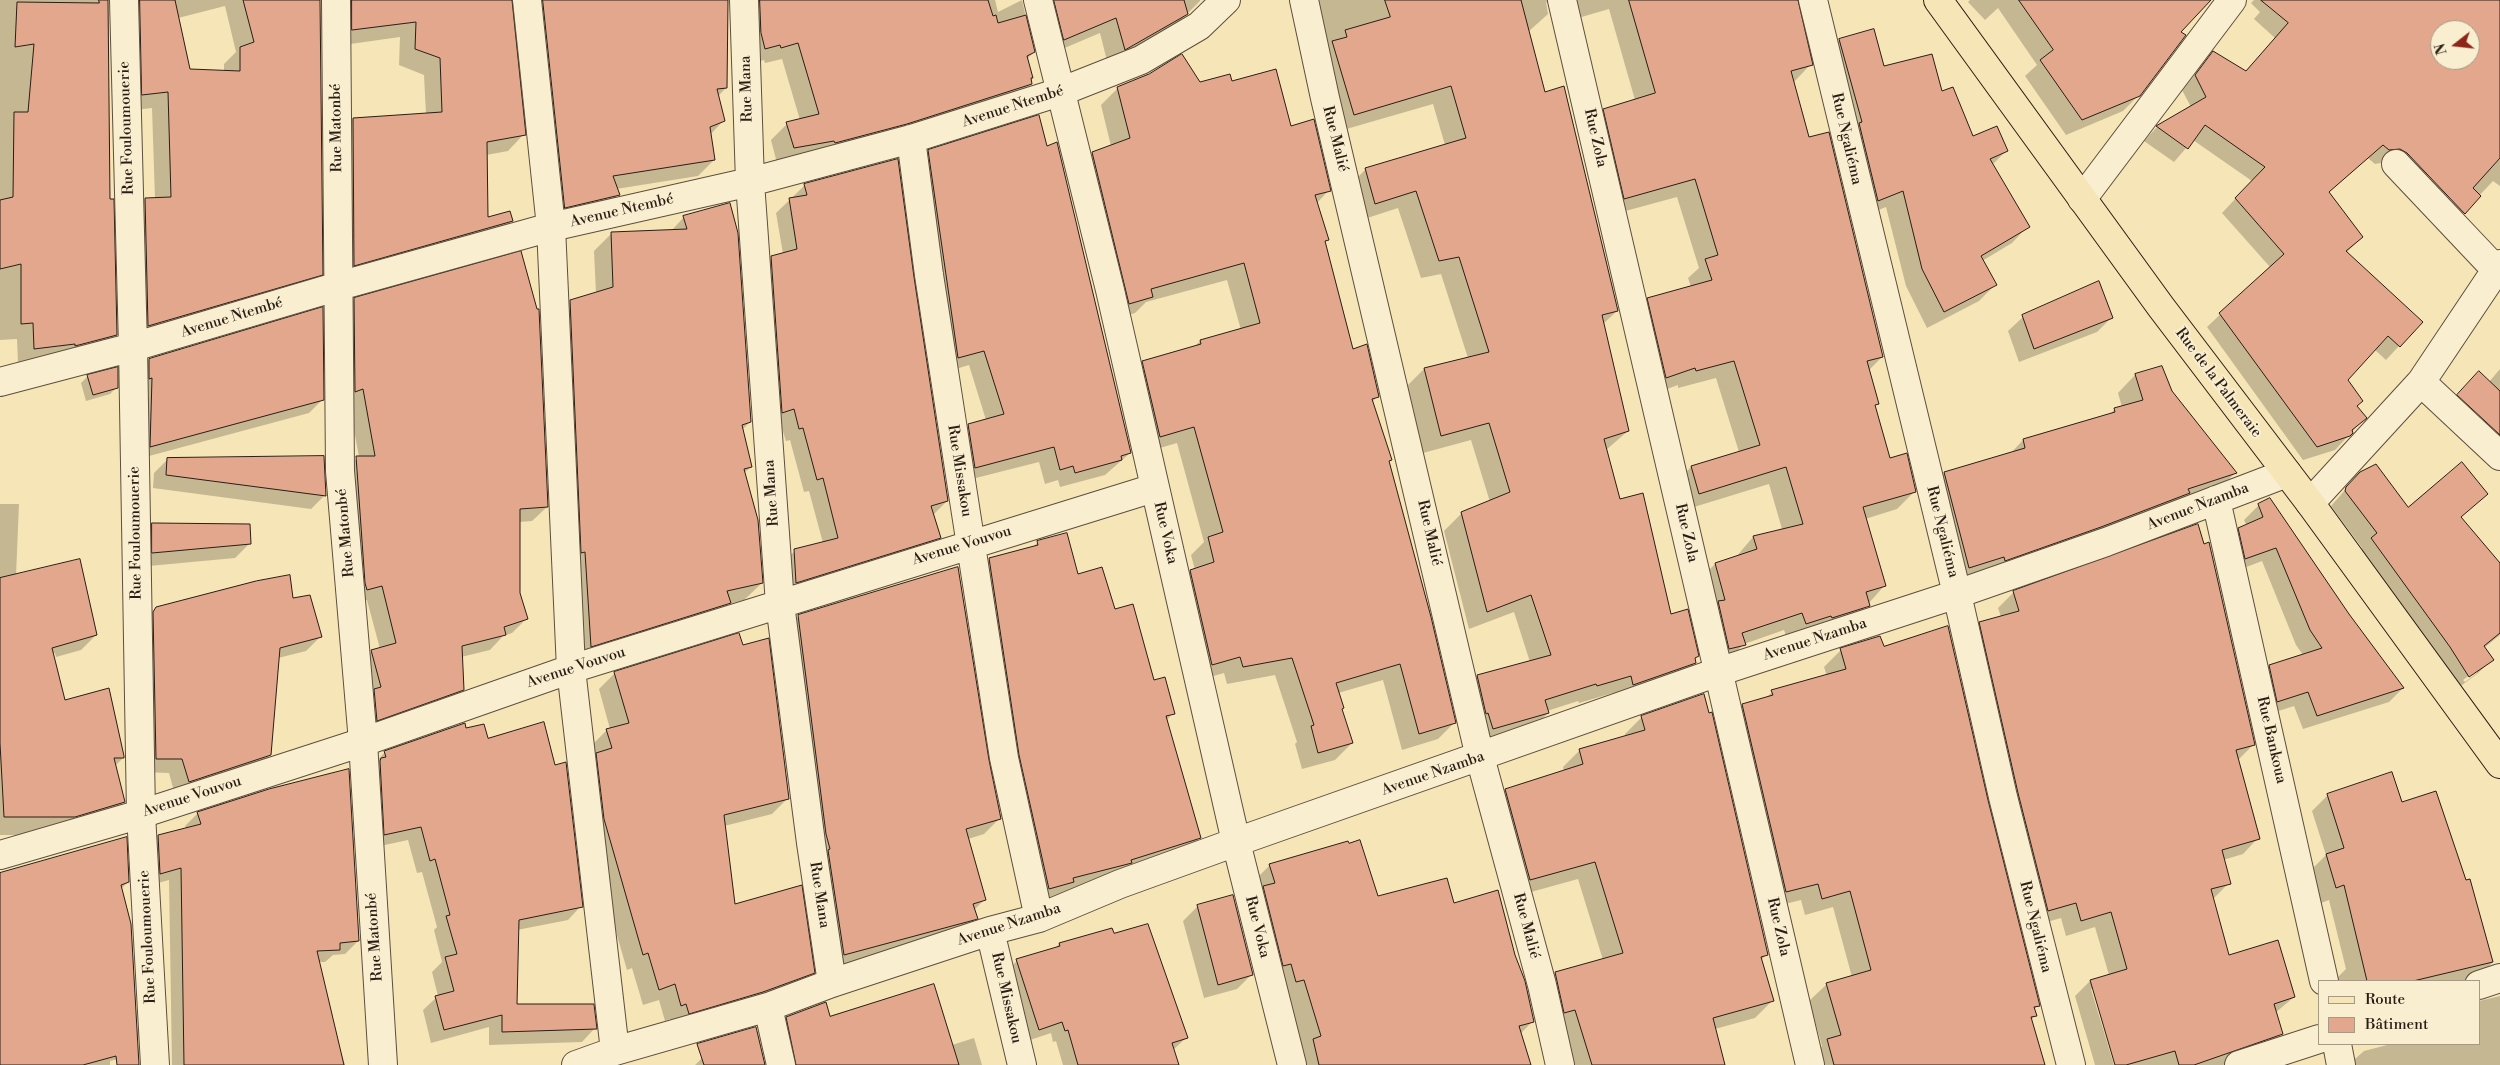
<!DOCTYPE html>
<html>
<head>
<meta charset="utf-8">
<style>
  body { margin:0 }
  #map { position:relative; width:2500px; height:1065px; overflow:hidden; background:#f6e5b7; font-family:"Libre Bodoni",serif }
  canvas { display:block }
  .legend { position:absolute; left:2318px; top:980px; width:162px; height:65px; box-sizing:border-box; background:#f9eed0; border:1px solid #a69a85; margin:0; padding:6px 9px; list-style:none; font-size:15px; color:#2a1d15 }
  .legend li { display:flex; align-items:center; gap:10px; height:25px }
  .legend b { width:25px; border:1px solid #a69a85 }
  .north { position:absolute; left:2430px; top:20px; width:50px; height:50px; box-sizing:border-box; background:#f9eed0; border:1px solid #a69a85; border-radius:50%; rotate:254deg; font-size:14px; font-weight:700; line-height:20px; text-align:center; color:#2a1d15 }
  .north::after { content:''; display:block; margin:auto; width:18px; height:22px; background:#8f2418; clip-path:polygon(50% 0,100% 100%,50% 72%,0 100%) }
</style>
</head>
<body>
<div id="map">
<canvas width="2500" height="1065"></canvas>
<ul class="legend">
<li><b style="height:6px;background:#f6e5b7"></b>Route</li>
<li><b style="height:14px;background:#e3a78d"></b>Bâtiment</li>
</ul>
<div class="north">N</div>
</div>
<script>
const ctx = document.querySelector('canvas').getContext('2d');
ctx.lineJoin = 'round';
function fillPath(path, color) { ctx.fillStyle = color; ctx.fill(path, 'evenodd'); }
function trace(path, color, width, dash) { ctx.strokeStyle = color; ctx.lineWidth = width; ctx.lineCap = dash ? 'butt' : 'round'; ctx.setLineDash(dash || []); ctx.stroke(path); }
function label(font, color, halo, rows, align = 'center') {
  ctx.font = font + ' "Libre Bodoni",serif'; ctx.lineWidth = 4; ctx.setLineDash([]); ctx.textBaseline = 'middle'; ctx.strokeStyle = halo; ctx.fillStyle = color; for (const [text, x, y, turn = 0] of rows) {
    ctx.save(); ctx.translate(x, y); ctx.rotate((+turn || 0) * Math.PI / 180); ctx.textAlign = isNaN(turn) ? turn : align; if (halo) ctx.strokeText(text, 0, 0); ctx.fillText(text, 0, 0); ctx.restore();
  }
}
const shadow = new Path2D(`
  M0,0h727l-1,88 -8,8 6,24 -14,15 4,25 -16,16 -82,13 2,6 -16,16 -53,13 -32,-222 -7,-1 14,133 -16,17 -22,4v64l26,2 -17,16 -157,44 -1,-146 16,-16 73,-5 -2,-39 -25,-10 1,-28 -64,9 -9,-44 -8,-2 2,274 -16,17 -173,51 -3,-126 16,-17h10l-3,-91 -26,3 -12,-109 -7,-2 2,201 7,134 -17,16 -81,13 -1,-25 -17,1zM225,6l11,46 -12,12v8l-35,-1 -11,-53z
  M730,0h265l3,12 24,-12 12,52 -7,7 5,18 -2,3 1,4 -17,16 -237,63 -6,-23 16,-16 13,-4 -18,-61 -17,4 -1,-3 -15,4z
  M1030,0h170v1l-26,26 -66,38 -8,-32 -52,22z
  M1312,0h485l14,64 -18,19 15,56 74,218 -13,13 8,33 -3,3 16,53 25,32 -18,18 -32,10 20,66 -34,38 -63,18 -4,-11 -40,14 -18,18 -29,-80 18,-18 21,-7 17,-20 29,-8 -13,-45 -88,27 -8,-26 18,-18 48,-15 -23,-74 -38,10v-3l-30,11 -18,-79 18,-18 43,-12 -3,-9 11,-10 -22,-71 -70,19 -21,-88 18,-18 31,-10 -26,-91 -48,14 -6,-16 -9,-5 2,12 -20,18 16,61 73,218 -14,13 25,107 -22,19 13,50 51,116 27,40 -3,4 1,3 -18,18 -61,21 -3,-9 -34,10 -1,-2 -31,10 1,2 -18,18 -55,15 -16,-52 18,-18 53,-14 -16,-50 -45,17 -25,-98 18,-18 28,-11 -19,-62 -48,13 -17,-66 18,-18 44,-11 -27,-84 -20,4 -23,-70 -40,13 -10,-34 18,-18 79,-24 -12,-41 -97,28z
  M1970,0h222l-13,32 -40,63 -16,16 -57,24 -41,-59 12,-11 -39,-57 -13,12 -17,-18z
  M2254,0h212l34,26v160l-7,-5 -43,46 -64,-65 -11,2 -7,-6 -40,35 34,44 -16,16 75,69 -35,38 -12,-11 -28,31 16,21 -6,6 9,11 -30,32 -32,10 -96,-133 63,-60 -48,-54 30,-32 -59,-41 -19,22 -30,-21 13,-14 34,-20 -9,-17 31,-37 32,19 30,-34 -21,-19 6,-7 -9,-9zM2440,30h30v30h-30z
  M1839,40l44,27 59,26 30,45 34,13 -14,14 36,61 -16,17 -30,18 13,24 -16,16 -52,27 -21,-42 -20,-79 -25,10 -38,-160z
  M1231,83l59,44 39,63 -12,13 10,36 -3,4 28,107 26,46 -6,6 19,58 -3,2 67,260 -17,17 -36,11 -19,-70 -45,13 3,16 11,34 -17,17 -33,9 -7,-25 2,-2 -22,-67 -48,9 -3,-11 -28,8 -22,-93 17,-17 4,-1 -4,-15 13,-13 -27,-99 -34,10 -17,-74 17,-17 51,-15 6,-6 41,-11 -14,-50 -81,22 -11,11 -23,7 -36,-150 17,-16 18,-8 -10,-41 17,-17z
  M929,151l201,302 -25,22 -45,12 -2,-7 -13,4 -6,-22 -79,20 -7,-42 16,-15 17,-5 -17,-55 -26,8 -29,-207z
  M805,185l107,92 35,224 -13,13 6,23 -14,14 -143,44 -2,-31 14,-13 28,-8 -14,-52 -5,1 -14,-52 -4,1 -6,-19 -22,-152 14,-13 11,-3 -7,-41z
  M684,217l66,205 -8,8 9,37 -7,6 18,110 -18,17 -16,4 -16,16 -138,43 -21,-344 18,-18 25,-7 -2,-43 18,-18 59,-2z
  M355,299l192,208 -15,14 -13,1 -1,71 8,26 -14,14 -9,3 -13,14 -29,7 2,33 -15,14 -86,30 -5,-68 15,-15 8,-2 -13,-49 -14,4 -12,-132 18,-15 -10,-54 -9,-89z
  M2023,317h89l-15,15 -78,30 -11,-31z
  M149,360l174,39 -14,14 -171,46 -2,-86z
  M2162,368l9,24 64,81 -17,17 -267,95 -24,-94 17,-18 66,-19 13,-14 86,-25 6,-6 7,-2 -4,-14 17,-18z
  M2500,369v65l-15,12 -40,-37 21,-22 23,-5z
  M88,376l29,11 -7,7 -24,7 -5,-18z
  M168,459l157,36 -14,14 -158,-21 1,-15z
  M2360,473l48,36 79,-16 -27,25 40,47v70l-16,13 8,12 -15,14 -23,17 -97,-137 5,-6 -31,-42zM2477,670v3l-12,9 -2,-2z
  M0,504h19l-3,72 80,59 -15,15 -25,7 -1,-4 -55,2z
  M2259,505l89,110 55,73 -14,14 -86,27 -9,-23 -31,10 -8,-35 15,-15 33,-11 -7,-10 -34,-84 -31,12 -7,-29 15,-15 8,-3 -3,-6z
  M152,524l97,20 -14,14 -97,9v-28z
  M1038,542l76,69 59,102 -7,8 34,117 -18,17 -69,25 -53,14 -5,5 -24,7 -59,-329 17,-17 43,-12z
  M2014,592l240,152 -16,16 20,78 -15,16 -20,6 6,23 -16,16 16,57 65,41 -19,16 6,21 -15,16 -43,15h-107l-22,-76h-3l23,76h-19l-20,-69 15,-15 19,-6 -14,-48 -29,9 -5,-18 -28,8 -69,-287 16,-16 21,-6 -3,-9z
  M292,600l28,37 -14,14 -28,7 -8,97 -14,14 -81,26 -6,-22 -27,-1v-150l14,-14z
  M799,616l188,145 13,57 -16,16 -16,5 17,60 -11,11 2,8 -16,16 -132,36 -45,-338z
  M1883,648l104,153 51,204 -4,5 2,5 -5,5 13,45h-232l-2,-7 12,-12 -13,-45 18,-17 25,-7 -19,-70 -28,8 -4,-15 -32,8 -44,-186 18,-17 22,-6 7,-7 55,-16 -3,-9 17,-17z
  M615,673l173,125 -16,16 -48,12 10,79 79,67 -16,16 -124,41 -3,-10 -5,2 -6,-21 -16,5 -11,-37 -5,2 -39,-135 3,-89 16,-16 3,-1 -11,-40z
  M0,676l64,25 59,57 -8,8 9,36 -19,19 -49,14h-56z
  M1642,717l125,237 -6,6 11,41 -17,17 -40,11 9,36h-154l-32,-74 17,-18 48,-13 -25,-81 -65,18 -25,-90 17,-17 59,-18 -1,-5 17,-17 45,-13v-3z
  M465,730l22,10 94,166 -13,14 -51,10 -1,76 79,22 -13,14 -93,3v-18l-58,16 -8,-33 15,-14 -6,-24 10,-10 -8,-32 3,-3 -15,-55 -5,1 -9,-33 -37,8 1,-82 13,-14z
  M2328,795l73,9 64,78 4,-1 23,82 -16,16 -5,2h-132l-1,-4 8,-8 -17,-69 -8,3 -10,-33 15,-15 -14,-44z
  M198,813l160,128 -13,13 -12,1 -8,7h-7l22,94 2,-1 3,10h-173l-3,-185 -22,6 -2,-37 13,-13 28,-7 -1,-3z
  M1270,865l108,33 75,6 80,117 -13,13 10,31h-232l-2,-8 7,-6 -50,-169z
  M0,874l128,8 -7,7 1,169 -12,3v4h-110z
  M1198,906l54,68 -15,15 -33,9 -21,-77z
  M1111,929l75,109 -13,12 4,15h-114l-7,-24 -3,1 -2,-9 -24,8 -22,-69 12,-11 37,-12 5,-5z
  M2500,996v69h-152l16,-14 27,-7h88v-43z
  M787,1018h42l123,27 22,-7 8,27h-204l-6,-32z
  M759,1042l6,23h-70l7,-7z`);
const building = new Path2D(`
  M99,0h9l2,199h4l3,136 -42,11v-2l-41,5 -1,-26 -12,1v-60l-21,5v-69l13,-3 1,-85h14l6,-68 -19,3 2,-45 82,1z
  M140,0h35l15,69 50,2v-24l14,-5 -11,-42h77l3,275 -175,51 -3,-128 26,-1 -3,-105 -26,3z
  M352,0h160l14,135 -39,7 1,75 22,-6 3,10 -159,45 -1,-148 89,-6 -2,-54 -25,-9 1,-27 -64,8z
  M543,0h185l-1,88 -10,1 8,32 -15,6 5,33 -102,16 7,19 -55,13z
  M760,0h228l5,16 3,-1 2,8 28,-8 9,37 -8,4 6,22h-2l1,6 -125,40 -72,19 -1,-2 -40,7 -8,-26 33,-8 -21,-71 -17,5 -1,-3 -15,4 -4,-16z
  M1054,0h130l4,14 -63,36 -9,-32 -52,22z
  M1385,0h136l24,92 19,-6 54,225 -16,4 27,116 -25,8 16,60 23,-6 28,121 17,-5 11,47 -4,2 1,5 -63,22 -2,-9 -34,10 -1,-2 -51,16 4,13 -56,16 -5,-16 -2,1 -9,-39 74,-20 -20,-60 -44,17 -26,-100 49,-20 -21,-69 -48,13 -17,-68 65,-16 -30,-95 -20,4 -23,-70 -41,13 -10,-36 101,-30 -15,-52 -97,29 -22,-74 15,-4 -2,-7 45,-13z
  M1629,0h169l15,65 -22,6 18,66 20,-5 54,225 -16,4 12,43 -4,1 15,53 17,-5 9,39 -53,15 23,79 -20,6 4,14 -38,12 -1,-2 -25,8 -4,-11 -60,20 4,12 -17,4 -11,-48 7,-1 -10,-37 42,-14 -4,-13 50,-12 -17,-57 -87,27 -8,-28 69,-21 -26,-84 -38,10 -1,-3 -29,10 -19,-80 65,-18 -7,-21 13,-4 -23,-76 -71,20 -21,-90 52,-16z
  M2019,0h192l-30,32 5,3 -46,61 -58,24 -42,-60 13,-10z
  M2261,0h239v158l-27,30 8,8 -16,18 -58,-61 -7,-4 -11,1 -6,-5 -54,47 34,45 -17,14 77,71 -23,25 -12,-11 -40,44 15,21 -6,5 10,12 -15,12 1,3 -3,3 -33,11 -98,-134 65,-59 -49,-56 30,-31 -60,-42 -17,24 -32,-23 50,-29 -11,-22 18,-24 33,20 42,-48zM2440,30h30v30h-30z
  M1874,29l10,37 48,-12 10,37 11,-4 20,49 24,-10 11,25 -18,8 40,68 -49,29 16,29 -53,27 -22,-43 -19,-78 -25,10 -19,-78 3,-1 -23,-83z
  M1182,54l18,28 30,-8 2,7 44,-12 15,57 23,-7 17,72 -16,4 14,45 -4,1 28,108 14,-5 12,53 -7,2 20,61 -3,1 42,156 25,106 -37,11 -19,-70 -64,19 8,25 -2,1 11,34 -35,10 -7,-27 3,-1 -22,-67 -49,9 -3,-10 -28,8 -22,-95 24,-8 -6,-25 15,-5 -29,-105 -34,10 -18,-76 59,-17 -1,-4 60,-17 -16,-60 -93,26 2,8 -24,7 -37,-152 38,-14 -13,-51 32,-13z
  M1039,115l8,31 10,-4 74,311 -10,3 1,4 -47,13 -2,-7 -13,4 -6,-23 -79,21 -7,-44 36,-10 -20,-63 -26,7 -30,-208z
  M898,159l16,118 34,224 -17,5 10,32 -145,45 -2,-34 44,-11 -15,-60 -6,2 -14,-52 -4,1 -5,-20 -12,4 -11,-157 26,-7 -8,-51 18,-3 -3,-11z
  M730,203l8,30 13,189 -9,3 10,42 -8,2 14,51 5,63 -36,8 4,12 -140,44 -6,-95 -4,1 -11,-253 43,-13 -2,-55 76,-3 -4,-13z
  M521,251l16,58h2l9,198 -28,2v84l8,26 -24,8 2,8 -44,11 2,44 -87,31 -3,-32 7,-2 -10,-37 25,-7 -14,-57 -15,4 -2,-7 -9,-127h19l-12,-67 -8,3 -1,-94z
  M2099,281l14,37 -79,31 -12,-34z
  M323,307l1,93 -174,47 2,-69 -3,1v-20z
  M2162,366l10,25 65,82 -49,16 2,4 -89,34 -96,34 -1,-4 -35,11 -25,-96 81,-24 -2,-9 92,-27 -1,-4 29,-8 -8,-26z
  M118,367v21l-25,7 -6,-20z
  M2479,371l21,20v44l-43,-40z
  M324,456l2,40 -160,-21 1,-17z
  M2462,462l26,32 -27,23 39,46v70l-16,13 10,14 -25,17 -19,-30 -79,-109 6,-5 -32,-42 1,-4 14,-15 16,-8 32,43z
  M2270,498l79,116 55,74 -87,28 -9,-24 -31,10 -8,-37 53,-17 -12,-18 -34,-82 -31,11 -7,-31 25,-11 -5,-13z
  M152,523l98,1 1,20 -99,9z
  M2198,524l6,20 5,-2 46,203 -19,5 24,89 -38,11 9,34 -20,5 18,66 49,-15 17,57 -21,7 9,30 -89,31h-15l-4,-14 -49,14h-11l-25,-85 37,-11 -16,-57 -30,9 -5,-18 -28,8 -30,-118 -39,-171 40,-11 -6,-20z
  M1067,533l11,41 24,-7 13,42 18,-5 21,76 11,-3 10,37 -9,2 35,122 -70,22 1,3 -59,15 1,4 -25,7 -30,-134 -30,-197 49,-13 -1,-4z
  M80,559l17,76 -45,13 13,52 44,-12 15,68v2h-10l11,44 -50,15h-71l-4,-74v-165z
  M958,567l31,193 12,59 -35,10 20,71 -13,4 5,15 -134,36 -16,-105 2,-1 -4,-15 -28,-219z
  M290,575l3,23 17,-3 12,42 -42,11 -9,107 -82,27 -7,-23h-26l-3,-147 3,-5 100,-26z
  M1948,626l40,174 52,206 -6,1 3,9 -6,1 14,48h-211l-7,-26 14,-4 -15,-52 45,-13 -21,-79 -28,8 -4,-15 -32,8 -44,-188 31,-9 -2,-5 75,-21 -6,-21 40,-12 4,10z
  M739,633l4,12 26,-7 20,161 -65,16 11,89 67,-19 13,88 -52,19 -74,22 -3,-10 -5,2 -6,-22 -16,6 -11,-37 -5,2 -39,-136 -8,-66 16,-5 -6,-19 23,-6 -15,-51z
  M1704,694l5,19 3,-1 56,243 -7,2 13,44 -61,17 12,47h-133l-17,-55 -11,3 -9,-41 68,-19 -28,-91 -65,18 -25,-91 78,-25 -4,-15 66,-19 -4,-14z
  M544,722l11,43 11,-3 17,145 -64,13 -2,84h77l3,25 -95,3v-17l-58,15 -9,-34 19,-5 -9,-34 12,-3 -11,-38 4,-1 -15,-56 -5,2 -9,-34 -37,8 -4,-74 1,-3 5,-1 -2,-6 81,-28 1,5 18,-4 4,14z
  M349,769l10,172 -19,2v7l-23,1 27,114h-160l-3,-197 -21,6 -2,-39 43,-11 -4,-12 72,-23z
  M2392,772l10,30 34,-11 30,89 4,-1 23,83 -80,19h-46l-23,-96 -8,3 -10,-34 18,-6 -17,-54z
  M127,837l2,45 -8,3 10,39 8,141h-22l-1,-9 -33,9h-83v-192z
  M1360,840l18,56 69,-18 7,25 44,-13 17,65 10,26 9,41 -15,4 12,39h-212l-6,-26 8,-3 -17,-56 -8,2 -5,-18 -8,2 -20,-80 12,-3 -6,-19 79,-23 1,2z
  M1233,895l20,80 -35,10 -21,-80z
  M1148,924l40,114 -16,5 7,22h-101l-10,-35 -3,1 -3,-9 -23,8 -23,-71 44,-13 -1,-3 53,-15 2,5z
  M934,984l25,81h-163l-10,-48 40,-15 4,14z
  M756,1027l9,38h-61l-7,-21z`);
const minor = new Path2D(`
  M124,0l9,347 8,467 14,251
  M336,0l4,471 23,271 20,323
  M527,0l24,227 20,442 44,382
  M744,0l6,182 30,422 31,239 21,140
  M1038,0l72,290 126,552 56,223
  M1304,0l21,98 155,659 62,228 18,80
  M1562,0l248,1065
  M1813,0l144,594 46,203 68,268
  M911,139l18,136 75,483 35,160
  M2396,164l104,110
  M2082,199l150,-199
  M0,382l133,-35 206,-61 212,-59 199,-45 161,-43 149,-47 81,-32 58,-34 27,-26
  M2421,382l79,74
  M2216,500l108,481
  M2310,503l111,-121 79,-118
  M0,855l141,-41 222,-72 208,-73 583,-181
  M990,931l32,134
  M2479,985l21,-7
  M768,1007l13,58
  M2337,1044l4,21
  M576,1065l39,-14 153,-44 64,-24 158,-52 49,-13 81,-34 116,-42 482,-170 239,-78 149,-52 181,-69
  M2239,1065l80,-26`);
const major = new Path2D(`
  M1938,0l223,307 149,196 190,261`);
const streetNames = [
  ["Rue Mana",747,89,-92],
  ["Avenue Ntembé",1013,107,-18],
  ["Rue Fouloumouerie",127,128,-92],
  ["Rue Matonbé",337,128,-91],
  ["Rue Zola",1595,138,77],
  ["Rue Malié",1335,139,76],
  ["Rue Ngaliéma",1846,139,77],
  ["Avenue Ntembé",622,211,-13],
  ["Avenue Ntembé",232,318,-17],
  ["Rue de la Palmeraie",2218,383,53],
  ["Rue Missakou",959,471,81],
  ["Rue Mana",772,493,-94],
  ["Avenue Nzamba",2198,507,-21],
  ["Rue Ngaliéma",1942,532,76],
  ["Rue Fouloumouerie",136,533,-91],
  ["Rue Matonbé",346,533,-95],
  ["Rue Voka",1165,533,77],
  ["Rue Malié",1429,533,77],
  ["Rue Zola",1686,533,77],
  ["Avenue Vouvou",962,546,-17],
  ["Avenue Nzamba",1815,640,-18],
  ["Avenue Vouvou",576,668,-18],
  ["Rue Bankoua",2271,740,77],
  ["Avenue Nzamba",1433,774,-19],
  ["Avenue Vouvou",192,797,-18],
  ["Rue Mana",819,895,81],
  ["Avenue Nzamba",1009,925,-18],
  ["Rue Malié",1526,926,75],
  ["Rue Voka",1257,927,76],
  ["Rue Zola",1778,927,77],
  ["Rue Ngaliéma",2035,927,76],
  ["Rue Fouloumouerie",148,937,-93],
  ["Rue Matonbé",375,937,-94],
  ["Rue Missakou",1006,998,77]
];
fillPath(shadow, '#0003');
fillPath(building, '#e3a78d');
trace(building, '#2a1d15', 1);
trace(minor, '#5d4f3e', 30);
trace(major, '#2a1d15', 30);
trace(minor, '#f9eed0', 28);
trace(major, '#f6e5b7', 28);
label('15px', '#2a1d15', '#f9eed0', streetNames);
</script>
</body>
</html>
